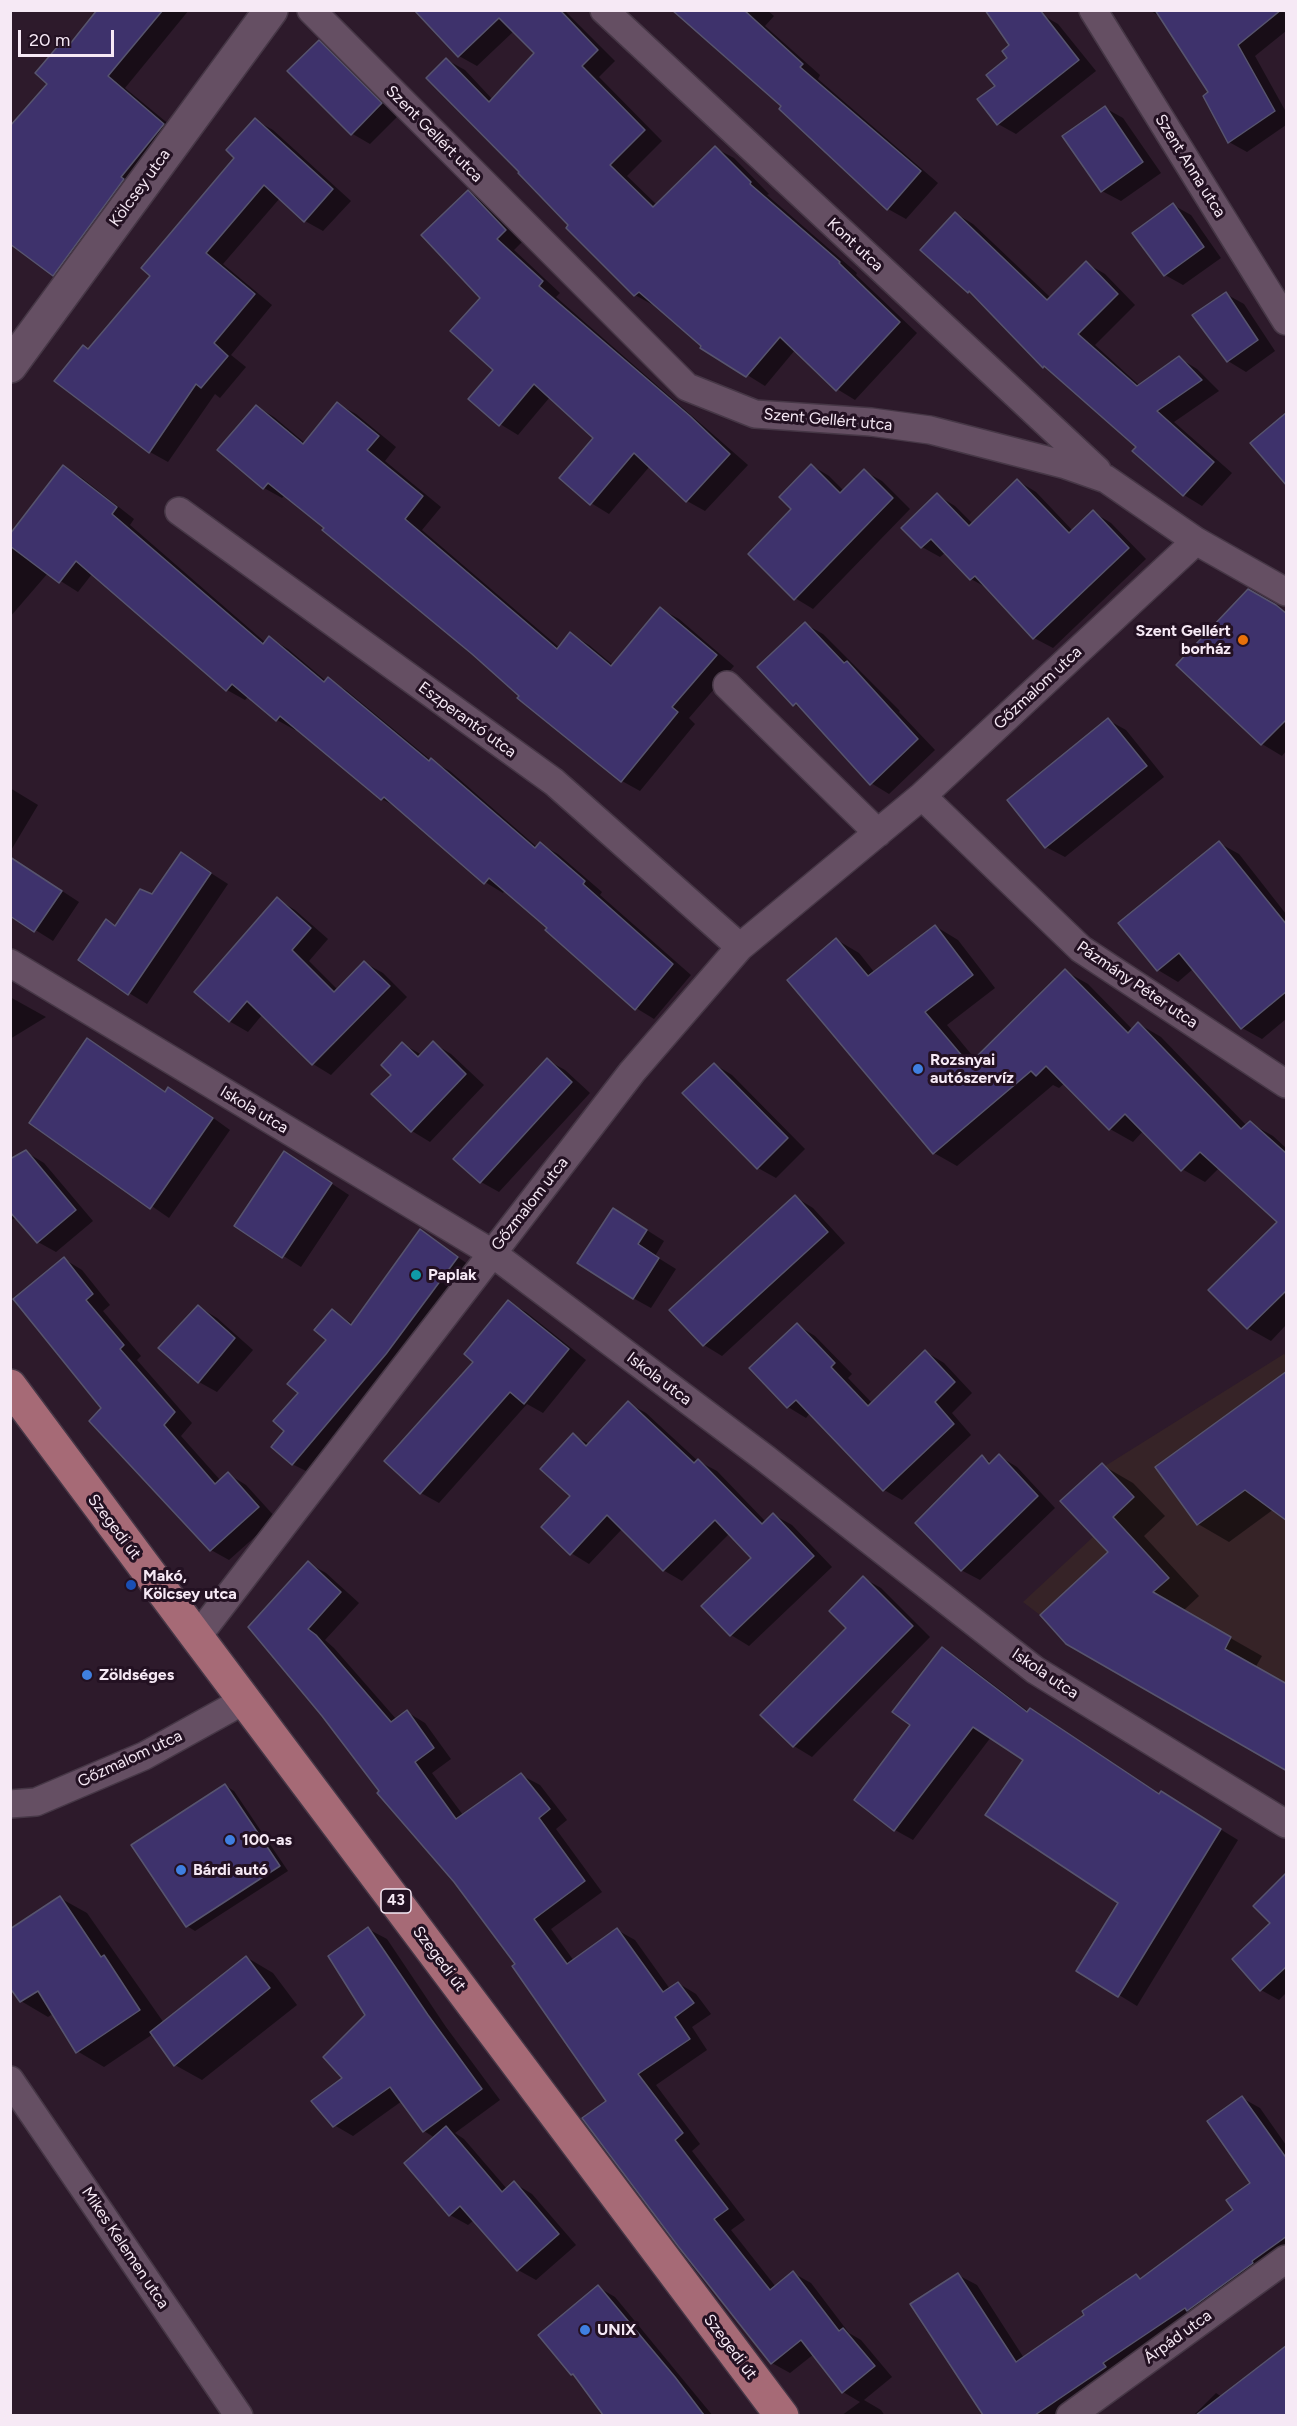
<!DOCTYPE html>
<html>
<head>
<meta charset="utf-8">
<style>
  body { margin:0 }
  #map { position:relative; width:1297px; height:2426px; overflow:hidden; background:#2d1a2b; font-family:Figtree,sans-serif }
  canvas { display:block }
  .frame { position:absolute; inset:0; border:12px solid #f6e9f5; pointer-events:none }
  .scale { position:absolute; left:18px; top:30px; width:96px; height:27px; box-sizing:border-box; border:3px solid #f6e9f5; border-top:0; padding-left:8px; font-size:18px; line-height:21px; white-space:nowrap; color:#f6e9f5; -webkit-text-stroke:4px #231122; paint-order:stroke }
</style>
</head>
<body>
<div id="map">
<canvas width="1297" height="2426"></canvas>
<div class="frame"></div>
<div class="scale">20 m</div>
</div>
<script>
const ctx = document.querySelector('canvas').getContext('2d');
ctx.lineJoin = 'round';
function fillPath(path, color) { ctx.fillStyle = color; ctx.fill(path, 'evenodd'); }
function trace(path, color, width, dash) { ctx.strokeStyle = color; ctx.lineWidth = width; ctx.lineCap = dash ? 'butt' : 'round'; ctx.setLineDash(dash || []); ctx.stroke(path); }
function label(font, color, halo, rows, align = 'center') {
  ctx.font = font + ' Figtree,sans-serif'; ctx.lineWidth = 6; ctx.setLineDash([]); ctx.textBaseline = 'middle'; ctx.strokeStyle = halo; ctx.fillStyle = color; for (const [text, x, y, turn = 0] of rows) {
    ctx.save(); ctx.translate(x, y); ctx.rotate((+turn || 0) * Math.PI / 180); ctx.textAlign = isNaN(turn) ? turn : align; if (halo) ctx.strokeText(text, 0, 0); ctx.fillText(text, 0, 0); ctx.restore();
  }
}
const education = new Path2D(`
  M1284,1354l2,2v415l-220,-127 -26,-29 -17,-13 70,-65 -22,-25 15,-34z`);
const shadow = new Path2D(`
  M99,10h90l-64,78 57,47 -110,150 -18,-10 -5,-191 22,-39z
  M418,10h146l51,51 -16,16 63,64 -35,35 30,29 58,-57 19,10 35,36 -2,1 90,78 -1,2 61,58 -62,67 -18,-11 -42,-39 -30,36 -63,-39 1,-1 -48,-42 -2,1 -18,-10 -65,-70 -123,-165 18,10 28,30 43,-47 -22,-22 -37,35 -18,-10z
  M694,10h73l7,6 -9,10 55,49 -2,4 120,104 -32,36 -18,-10 -104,-104z
  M1149,10h134l3,5v16l-31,25 31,56v13l-39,27 -18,-10 -19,-49 -49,-76z
  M1039,13l19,11 38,47 -80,63 -18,-10 -1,-38 13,-28z
  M319,42l18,10 62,63 -29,29 -19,-11z
  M1105,108l18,10 38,55 -40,28 -19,-10z
  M255,120l18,10 78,71 -28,30 -18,-10 -25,-23 -57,66 49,41 -41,50 15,12 -26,31 -5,-4 -47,68 -18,-10 -94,-72 33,-29 63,-75 84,-119z
  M468,192l18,10 37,39 -9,9 46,43 -4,4 192,168 -43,46 -18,-10 -37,-35 -41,48 -18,-11 4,-65 -45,-41 -32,38 -18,-11 -5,-54z
  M1173,205l18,10 30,43 -38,27 -18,-10z
  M955,213l18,11 78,74 35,-35 19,11 30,31 -40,40 45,41 39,-28 18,11 22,22 -45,31 58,51 -30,33 -18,-11 -49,-44 3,-4 -85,-76 -9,-5 -69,-71 -52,-46z
  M1226,294l18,10 31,47 -29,21 -18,-11z
  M338,404l18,10 40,33 -11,14 56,46 -19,23 138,118 11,-14 18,11 24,20 48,-56 18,10 55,47 -45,52 6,6 -55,67 -18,-10 -337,-286 -3,3 -18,-10 -8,-82 18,11 31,26z
  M811,465l18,11 15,15 20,-20 18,10 28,28 -97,100 -18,-11 -2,-89z
  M64,467l18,11 52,41 -4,6 136,118 4,-5 18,11 38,32 2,-2 18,11 86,71 18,10 87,76 3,-3 18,10 44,38 -2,3 91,80 -37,44 -18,-11 -86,-81 -45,-37 -2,3 -18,-11 -85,-73 -18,-10 -85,-71 -2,2 -18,-10 -28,-24 -4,4 -18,-10 -135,-116 -14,18 -30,-19 -38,44v-80z
  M1018,481l18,11 37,39 20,-19 18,11 35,36 -93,89 -19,-10 -45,-49 -18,-10 -25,-27 -6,5 -18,-10 15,-52 18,11 18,18z
  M1248,590l38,22v139l-4,5 -20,-12 -84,-79z
  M805,624l18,10 77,77 -1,1 36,38 -46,44 -18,-11 -67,-73 -10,-6z
  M1108,720l18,10 38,47 -99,80 -19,-10 -37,-47z
  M10,788l28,17 -28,47z
  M1219,843l20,11 47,60v105l-24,20 -20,-11 -49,-59 -15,13 -20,-12z
  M181,854l47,30 -81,120 -18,-11 -23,-72 11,6 36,-32z
  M10,857l69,45 -26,39 -43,-27z
  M277,899l18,11 33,29 -19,22 29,29 27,-27 18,10 24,24 -76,78 -18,-11 -51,-49 -14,17 -19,-11z
  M935,926l23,14 37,48 -48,37 29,35 89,-89 23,13 45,46 6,-6 22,13 86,89 3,-3 23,13 13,12v177l-15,16 -23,-13 31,-106 -60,-54 -14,14 -23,-13 -38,-39 -11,12 -23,-13 -45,-46 -6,5 -6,-3 -96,81 -23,-13 -97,-213 22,13 16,20z
  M10,997l36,20 -36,22z
  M88,1040l78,52 3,-3 18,10 43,31 -61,88 -138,-96z
  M433,1043l18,11 33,31 -54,57 -18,-11 -19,-56 10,-31 19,11z
  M547,1060l18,10 25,23 -91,99 -18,-10z
  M714,1064l18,11 73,74 -29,29 -18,-10z
  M26,1152l18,11 49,58 -37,31 -18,-10 -21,-25 -7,4v-60z
  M302,1164l47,31 -48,72 -65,-41z
  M795,1197l18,11 32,35 -123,113 -18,-11z
  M631,1220l33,21 -9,15 21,13 -25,39 -18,-10z
  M420,1231l52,36 -164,205 -16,-8 -6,-33 14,-38 28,-53 4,-29 21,13z
  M64,1259l18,11 28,35 -7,6 38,45 -4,4 55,63 -11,13 40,45 7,-7 18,11 30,33 -47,42 -18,-10 -108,-142z
  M508,1302l18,10 60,48 -43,53 -16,-9 -88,99 -18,-10 54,-131z
  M199,1307l18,11 36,32 -36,42 -18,-10 -39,-34z
  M797,1325l18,11 37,38 -4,4 24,25 54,-51 18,11 28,30 -20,20 19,22 -69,65 -18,-10 -74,-77 -4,5 -18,-11z
  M1286,1373l-12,136 -45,33 -31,-18z
  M628,1403l18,10 52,48 19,10 49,51 8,-7 18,10 40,42 -83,79 -18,-11 22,-77 -24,-24 -47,47 -19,-11 -40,-42 -34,36 -18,-11 2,-118 16,9z
  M999,1456l18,11 38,41 -75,72 -19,-10 21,-113 10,6z
  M1102,1465l31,18 32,33 -21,20 55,60 -16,15 79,45 -7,12 31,17v-1v85l-176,-217z
  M308,1563l18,10 33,30 -34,37 9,8 63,72 10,-8 18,11 26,36 -19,14 31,42 58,-40 19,10 27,35 -11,9 46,63 -51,37 23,32 43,-31 18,10 35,49 8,-6 18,11 15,20 -19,13 15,23 -51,35 44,59 -8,7 53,69 -14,10 45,57 17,-14 18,10 38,50 12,7 31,37 -28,23 17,10 4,6h-44l19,-14 -17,-10 -29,-38 -24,19 -18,-10 -164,-262 -91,-137 -62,-83 -205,-254z
  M863,1578l18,10 49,49 -118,120 -18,-11 -32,-31 86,-87z
  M943,1649l18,11 68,52 131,83 19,9 59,36 -101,166 -18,-11 1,-92 -95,-143 -34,-23 -78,103 -18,-10 -39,-30 56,-75z
  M226,1786l8,5 54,80 -93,60 -8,-5z
  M1286,1875v118l-7,7 -18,-10 11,-67z
  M60,1898l27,15 77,110 82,-66 27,16 24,32 -95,75 -27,-15 -22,-31 -49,33 -27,-16 -23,-38 -6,4 -27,-16z
  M368,1929l19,10 59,88 54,73 -45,33 9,6 43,50 7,-6 18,11 44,51 -40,35 -18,-10 -44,-50 -6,5 -18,-10 -15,-77 -11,-7 -22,-30 -49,35 -19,-11 10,-46 23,-64z
  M1242,2098l18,10 26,37v114l-218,157h-84l-72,-111 46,-30 19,10 47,73 62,-43 50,-39 6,3 94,-69 16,-27z
  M598,2287l17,10 98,119h-108l-29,-40 -4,-2z
  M1286,2352v64h-93l23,-23 6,4z`);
const building = new Path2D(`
  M97,10h66l-55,66 56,48 -43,53 3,2 -71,97 -43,-32v-118l37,-42 -12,-11 29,-34 6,5z
  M414,10h146l38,40 -16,16 63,64 -35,35 43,42 62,-61 36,36 -1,2 90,78 -1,1 61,59 -64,69 -56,-54 -34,40 -46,-29 1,-2 -62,-54 -5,4 -68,-68 2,-3 -50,-52 1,-1 -93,-94 20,-20 43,44 45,-49 -35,-35 -41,39z
  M672,10h72l59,54 -3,3 121,104 -34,39 -108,-101 2,-3z
  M985,10h55l39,50 -82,65 -20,-26 18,-13 -9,-11 21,-17 -5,-7 7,-6z
  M1155,10h126l-43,35 37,66 -47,32 -25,-47 5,-4z
  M319,40l63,63 -31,32 -64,-64z
  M1105,106l38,56 -42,30 -39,-56z
  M255,118l78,71 -29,33 -40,-37 -58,68 49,41 -41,49 14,13 -27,32 -5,-4 -47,69 -95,-72 29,-36 5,4 62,-73 -9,-8 93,-110 -8,-8z
  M468,190l38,40 -9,9 46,42 -4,5 151,130 40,38 -44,48 -52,-49 -44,52 -31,-27 34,-40 -59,-54 -35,42 -31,-27 25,-29 -43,-39 30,-33 -59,-63z
  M1173,203l31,44 -40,29 -32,-43z
  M955,212l92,88 39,-39 32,33 -40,40 59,52 42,-30 23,24 -45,31 57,51 -31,34 -51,-45 4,-4 -92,-81 -1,2 -74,-77 -1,2 -48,-43z
  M1226,292l32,48 -31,22 -35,-47z
  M337,402l42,34 -12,14 56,46 -18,23 152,130 13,-17 41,34 49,-59 57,48 -45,52 6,5 -57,70 -104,-84 2,-2 -47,-42 -150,-124 2,-2 -56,-45 -5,6 -46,-39 39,-45 47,39z
  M1287,412v74l-37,-43z
  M811,464l29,29 24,-24 29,29 -99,102 -46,-46 43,-45 -12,-12z
  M63,465l54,42 -5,7 151,130 6,-8 55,46 4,-5 101,84 2,-3 104,90 5,-6 45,39 -2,3 90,80 -38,46 -90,-80 2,-2 -58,-50 -5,6 -100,-87 -3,3 -101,-84 -4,5 -44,-37 -6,7 -150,-130 -17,22 -49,-37v-12z
  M1017,479l52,54 24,-23 36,38 -96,91 -58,-63 -5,4 -39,-41 -10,9 -20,-20 36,-35 32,33z
  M1248,589l28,16 11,9v105l-26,26 -85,-80z
  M805,622l39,41 3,-2 71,78 -48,46 -74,-82 -3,3 -36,-39z
  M1108,718l39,48 -102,82 -38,-48z
  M1219,841l68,84v66l-46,38 -62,-76 -22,18 -39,-48z
  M181,852l30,21 -83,122 -50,-35 28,-41 9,7 25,-37 12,5z
  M10,857l52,34 -28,41 -24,-16z
  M277,897l34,31 -19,22 42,42 30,-31 26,25 -78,79 -65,-64 -18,21 -35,-30z
  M935,925l38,50 -48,37 44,52 96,-95 63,64 10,-11 103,107 9,-8 37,33v136l-40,39 -39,-39 69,-68 -77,-70 -19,19 -56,-57 -16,16 -63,-64 -10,10 -5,-5 -98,83 -146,-174 49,-42 32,38z
  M87,1038l78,54 3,-5 45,31 -63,91 -121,-86z
  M433,1041l33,33 -55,58 -40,-38 20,-19 -10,-10 21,-23 16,15z
  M547,1058l25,24 -92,101 -27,-24z
  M714,1063l74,75 -31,31 -75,-76z
  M26,1150l50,60 -39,33 -27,-31v-53z
  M284,1151l48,32 -50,75 -48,-32z
  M795,1195l33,37 -125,114 -34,-36z
  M613,1208l34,22 -9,14 21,14 -26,41 -56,-36z
  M420,1229l38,28 -72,97 -94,111 -21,-18 13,-16 -11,-10 25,-28 -11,-9 39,-44 -12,-10 18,-21 19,16z
  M64,1257l29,37 -7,6 38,45 -4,4 55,63 -11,13 51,59 13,-12 31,35 -49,44 -121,-130 12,-13 -88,-109z
  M508,1300l61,49 -45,55 -14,-12 -90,102 -36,-33 89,-99 -9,-8z
  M198,1305l37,33 -37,45 -40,-35z
  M797,1323l38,40 -4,4 37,39 57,-56 30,32 -20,20 19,22 -71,67 -87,-91 -9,8 -38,-40z
  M1287,1371v150l-42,-31 -48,35 -42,-58z
  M628,1401l66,62 4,-4 64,65 11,-11 41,43 -84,80 -29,-30 50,-48 -36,-38 -52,51 -56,-56 -37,40 -29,-28 29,-31 -30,-27 33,-36 13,13z
  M999,1454l39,42 -77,75 -46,-48 67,-68 7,9z
  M1102,1463l32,34 -21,20 56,61 -16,14 78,45 -6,12 62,35v87l-221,-127 -26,-29 68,-63 -48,-51z
  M308,1561l33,31 -33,37 8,6 75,87 16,-12 27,38 -19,14 41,57 65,-46 29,36 -11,9 46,63 -51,38 33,45 50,-36 46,64 15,-10 16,21 -19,14 15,22 -52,35 45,59 -8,7 53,69 -14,10 56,71 23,-19 46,60 4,-3 32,38 -33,27 -41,-53 -30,24 -93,-118 -96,-128 24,-17 -94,-135 3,-2 -61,-82 -77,-89 2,-2 -57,-75 -74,-89z
  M863,1576l50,50 -120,121 -33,-32 86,-87 -17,-17z
  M942,1647l85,65 3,-4 129,86 2,-3 60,38 -103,168 -42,-26 42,-68 -133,-88 38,-55 -50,-33 -79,104 -40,-31 56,-75 -18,-13z
  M225,1784l55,82 -94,61 -55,-82z
  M1287,1872v94l-27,25 -28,-32 38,-36 -17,-17z
  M60,1896l41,61 3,-2 36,55 -64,43 -38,-62 -18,11 -10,-14v-59z
  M368,1927l60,88 54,74 -59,43 -33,-45 -57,40 -22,-26 31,-23 -19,-21 42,-42 -37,-59z
  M246,1956l24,32 -96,78 -24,-34z
  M1242,2096l45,63v77l-35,25 1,2 -66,48 -2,-3 -82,55 3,4 -71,48h-52l-73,-111 48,-31 58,89 68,-47 -2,-4 54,-37 4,5 93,-69 -7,-10 24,-17 -43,-62z
  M446,2126l56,66 12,-11 45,53 -42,37 -57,-65 -11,10 -45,-53z
  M598,2285l77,92 29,38h-101l-30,-41 -2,1 -33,-40z
  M1287,2345v70h-91z`);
const street = new Path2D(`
  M311,10l376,377 68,27 116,8 59,8 136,35 40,14 90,62 90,51
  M604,10l493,460
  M1093,10l193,311
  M179,511l375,271 186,165
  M727,685l151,148
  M922,796l159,153 205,135
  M10,963l482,290 274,206 269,211 251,154
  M197,1637l435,-565 108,-125 182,-151 274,-255
  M10,1804l26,-2 108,-46 101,-56
  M10,2080l229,336
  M1070,2416l216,-157`);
const secondary = new Path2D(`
  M10,366l261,-356`);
const primary = new Path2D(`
  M10,1386l187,251 585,779`);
const markers = [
  [1243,640,6,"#e8710a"],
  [918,1069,6,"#3f7fe0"],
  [416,1275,6,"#0f9aa8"],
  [131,1585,6,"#1a4fb4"],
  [87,1675,6,"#3f7fe0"],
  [230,1840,6,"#3f7fe0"],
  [181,1870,6,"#3f7fe0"],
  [585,2330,6,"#3f7fe0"]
];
const shields = [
  [396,1901,30]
];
const shieldNames = [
  ["43",396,1901]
];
const streetNames = [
  ["Szent Gellért utca",434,134,45],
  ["Szent Anna utca",1190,166,58],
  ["Kölcsey utca",140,188,-54],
  ["Kont utca",855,245,43],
  ["Szent Gellért utca",828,420,5],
  ["Gőzmalom utca",1038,688,-43],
  ["Eszperantó utca",467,720,36],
  ["Pázmány Péter utca",1137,985,34],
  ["Iskola utca",254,1110,31],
  ["Gőzmalom utca",530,1204,-52],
  ["Iskola utca",659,1379,37],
  ["Szegedi út",114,1527,53],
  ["Iskola utca",1045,1674,34],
  ["Gőzmalom utca",130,1759,-25],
  ["Szegedi út",439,1959,53],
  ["Mikes Kelemen utca",125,2248,56],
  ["Árpád utca",1178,2337,-36],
  ["Szegedi út",730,2347,53]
];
const poiNames = [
  ["Szent Gellért",1231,631,"right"],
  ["borház",1231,649,"right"],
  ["Rozsnyai",930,1060],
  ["autószervíz",930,1078],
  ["Paplak",428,1275],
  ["Makó,",143,1576],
  ["Kölcsey utca",143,1594],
  ["Zöldséges",99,1675],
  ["100-as",242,1840],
  ["Bárdi autó",193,1870],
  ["UNIX",597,2330]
];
fillPath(education, '#362327');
fillPath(shadow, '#0007');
fillPath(building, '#3e326c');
trace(building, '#57546e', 1.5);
trace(street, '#463746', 30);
trace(secondary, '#463746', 36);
trace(primary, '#463746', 36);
trace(street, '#654f63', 27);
trace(secondary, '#654f63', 33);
trace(primary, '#a66a76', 33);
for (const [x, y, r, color] of markers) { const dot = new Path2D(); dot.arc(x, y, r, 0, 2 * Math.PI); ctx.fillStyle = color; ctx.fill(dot); trace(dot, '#231122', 2); }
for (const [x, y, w] of shields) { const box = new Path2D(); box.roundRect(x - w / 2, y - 12, w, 24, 4.5); ctx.fillStyle = '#231122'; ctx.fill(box); trace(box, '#f6e9f5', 1.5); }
label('bold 15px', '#f6e9f5', null, shieldNames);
label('16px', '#f6e9f5', '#231122', streetNames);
label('bold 16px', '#f6e9f5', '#231122', poiNames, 'left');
</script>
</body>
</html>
